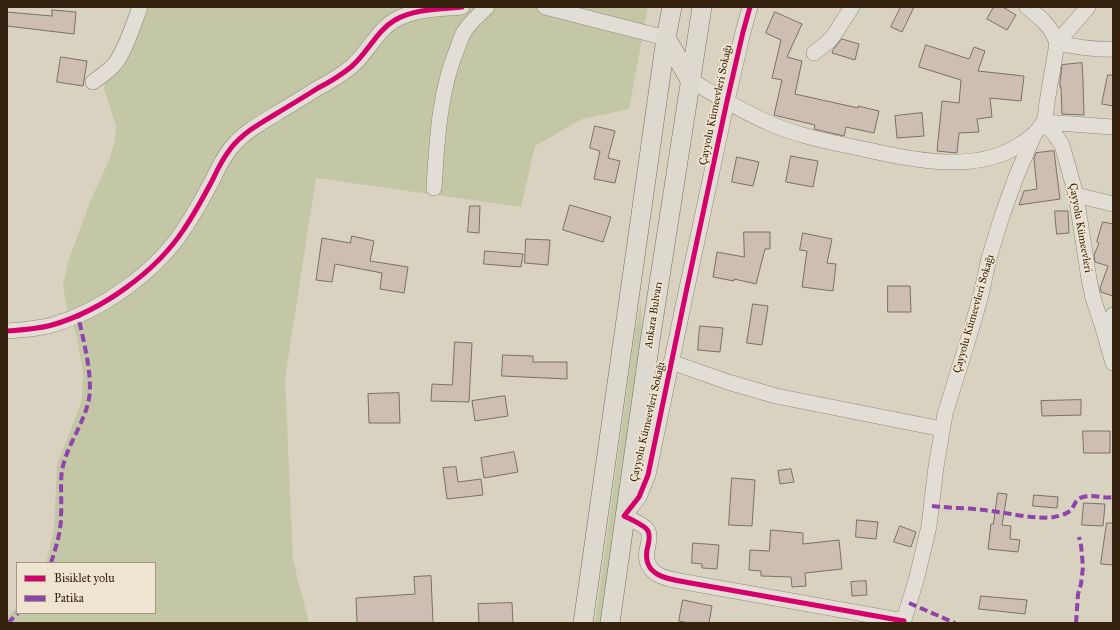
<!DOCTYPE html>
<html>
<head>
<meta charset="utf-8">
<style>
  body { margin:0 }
  #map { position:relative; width:1120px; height:630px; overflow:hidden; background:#dad2c0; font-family:"IM FELL Great Primer",serif }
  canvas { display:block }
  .frame { position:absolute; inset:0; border:8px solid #34210e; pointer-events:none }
  .legend { position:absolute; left:16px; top:562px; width:140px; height:52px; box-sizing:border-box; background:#eee4cf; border:1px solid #a49682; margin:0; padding:5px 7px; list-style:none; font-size:12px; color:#34210e }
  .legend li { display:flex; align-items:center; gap:8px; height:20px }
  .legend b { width:20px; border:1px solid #a49682 }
</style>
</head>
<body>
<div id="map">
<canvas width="1120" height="630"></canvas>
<div class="frame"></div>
<ul class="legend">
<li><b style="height:5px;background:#d6006c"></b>Bisiklet yolu</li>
<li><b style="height:5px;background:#8e44ad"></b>Patika</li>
</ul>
</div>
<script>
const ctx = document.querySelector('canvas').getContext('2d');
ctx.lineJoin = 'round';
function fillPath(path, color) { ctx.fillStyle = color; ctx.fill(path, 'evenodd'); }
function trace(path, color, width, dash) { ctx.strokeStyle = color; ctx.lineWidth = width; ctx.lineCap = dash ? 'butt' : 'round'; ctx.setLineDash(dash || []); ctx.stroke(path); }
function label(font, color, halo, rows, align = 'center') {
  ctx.font = font + ' "IM FELL Great Primer",serif'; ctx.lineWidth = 3.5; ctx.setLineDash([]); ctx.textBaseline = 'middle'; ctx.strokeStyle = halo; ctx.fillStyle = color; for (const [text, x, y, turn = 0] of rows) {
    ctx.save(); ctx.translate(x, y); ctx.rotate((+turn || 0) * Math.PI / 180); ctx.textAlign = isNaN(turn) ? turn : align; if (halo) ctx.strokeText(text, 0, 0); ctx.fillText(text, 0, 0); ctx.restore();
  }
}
const green = new Path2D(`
  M131,7h517l-19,102 -47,10 -47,27 -14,61 -205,-29 -31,200 8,182 16,63h-302v-6l10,-10v6h138v-50h-109l8,-33 3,-66 16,-40 9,-25 1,-25 -6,-36 -10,-31 -4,-21 6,-27 21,-57 19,-42 6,-19 1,-15 -12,-37 3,-27 10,-19z
  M641,302l1,30 -41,291h-6l40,-292z`);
const building = new Path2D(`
  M901,7h13l-12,25 -11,-5z
  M994,7h9l13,8 -9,15 -20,-11z
  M52,10l24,2 -2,22 -67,-8v-14l45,4z
  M775,12l27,12 -15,33 15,4 -7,33 63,14v-2l21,5 -5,22 -28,-6 -2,9 -30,-7 1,-4 -41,-10 8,-35 -10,-2 9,-38 -15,-7z
  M842,39l17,5 -4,16 -23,-7 1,-3z
  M926,45l43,14 5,-12 11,4 -7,20 46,5 -3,25 -31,-3 2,19 -15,2 2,13 -20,1 -2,20 -20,-2 5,-50 17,2 2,-23 -42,-13z
  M61,57l26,4 -4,25 -26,-4z
  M1082,63l1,18 1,34 -22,-1 -1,-27h-1v-5l2,-17z
  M1108,75h5v31l-11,-2z
  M922,113l2,23 -27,2 -2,-22z
  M595,126l20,5 -7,27 12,3 -5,22 -21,-4 6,-28 -10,-3z
  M1054,151l6,48 -41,6 5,-14 13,-2 -3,-30 2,-6z
  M791,156l27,5 -5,26 -27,-5z
  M737,157l22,5 -6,24 -21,-4z
  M570,205l41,12 -8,25 -40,-12z
  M470,206h10l-1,27 -11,-1z
  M1055,211h13l1,22 -12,1z
  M1103,222l10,2v72l-12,-4 -1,-4 8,-22 -13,-4 -1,-7 5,-12 -2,-1z
  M744,232h26v17h-5l-9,35 -22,-5v2l-21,-4 4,-25 27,5z
  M803,233l29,6 -5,24 9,1 -3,27 -31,-4 5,-36 -7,-1z
  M352,236l22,5 -4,20 38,6 -4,26 -24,-4 2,-16 -47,-9 -3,18 -16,-2 6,-42 28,5z
  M526,239l24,1 -2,25 -23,-2z
  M485,251l38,3 -2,13 -37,-3z
  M888,286h22l1,26h-23z
  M753,304l15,2 -6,39 -15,-2z
  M700,326l23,2 -3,24 -22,-2z
  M455,342l17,1 -3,59 -38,-1 1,-17 20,1z
  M503,355l30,1v6h34v17l-65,-3z
  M399,393l1,30h-31l-1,-29z
  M505,396l3,20 -33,5 -3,-20z
  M1081,400v15l-39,1 -1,-15z
  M1083,431h27v22h-26z
  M514,452l4,20 -34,6 -3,-20z
  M456,467l2,15 23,-3 2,16 -36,4 -4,-31z
  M791,469l3,13 -14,2 -2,-13z
  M732,478l23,2 -3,46 -23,-1z
  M998,493l9,1 -5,31 9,1 -1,13 10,1 -2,12 -30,-3 3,-25h2z
  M1034,495l24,2 -1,11 -24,-2z
  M1084,503l21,1 -2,22 -21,-1z
  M857,520l21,2 -2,17 -20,-2z
  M1107,523h6v42l-12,-1z
  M900,526l16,6 -5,15 -17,-5z
  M771,530l32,3v11l36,-4 3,29 -37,4 1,13 -14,1 -1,-10 -30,-1v-5l-12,-1 1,-20 19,1z
  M693,543l26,2 -2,24 -15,-1v-4l-10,-1z
  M431,576l2,47h-76l-1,-25 59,-4 -1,-17z
  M866,581l1,14 -15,1 -1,-14z
  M981,596l46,4 -2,14 -46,-5z
  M683,600l29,6 -3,17h-20l-10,-2z
  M512,603l1,20h-34l-1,-19z`);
const minor = new Path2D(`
  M545,7l121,31
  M750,7l-7,25 -16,69 -42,196 -37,178 -9,22 -15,19c6,3 22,10 24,15 3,6 0,14 -1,19 -4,25 19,29 38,32l219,39
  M1088,7l-31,36c19,4 37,7 56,6
  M814,53l14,-11 6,-7 18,-28
  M690,80c26,15 51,31 79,43 27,12 56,18 85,24 51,11 120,29 167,-3 8,-5 17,-12 22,-21 3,-5 3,-14 4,-20 3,-20 7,-40 10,-60 -6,-17 -16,-25 -30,-36
  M93,82c7,-5 14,-10 20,-16 11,-11 21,-43 27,-59
  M1044,122l12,14 6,9 14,50 13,84 4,19 10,30 10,6
  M1044,122l69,5
  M434,188c3,-47 5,-95 23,-139 2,-5 4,-12 7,-17 6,-10 15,-17 23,-25
  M1076,195l37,9
  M1113,315l-10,13 10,35
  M7,331c15,-1 30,-2 45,-6 49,-14 104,-53 132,-96 11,-16 20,-33 29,-50 5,-11 11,-22 18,-31 12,-15 28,-24 43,-33 15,-9 30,-18 44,-27 12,-6 23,-13 33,-21 17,-14 25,-36 44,-47 19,-11 45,-11 67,-13
  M671,362l57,20 48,14 166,33
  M903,623l14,-46 12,-51 7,-59 9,-53 27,-87 9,-32 8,-37 13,-42 14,-39 18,-42`);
const major = new Path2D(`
  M666,38l24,42
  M583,623l83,-585 6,-31
  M610,623l40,-282 52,-334`);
const quiet = new Path2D(`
  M932,506c17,2 35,2 52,4 20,2 51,10 70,7 5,-1 13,-3 17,-7 4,-5 4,-11 12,-13 11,-3 20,2 30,0
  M51,563c5,-16 10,-31 10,-47 1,-15 -1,-31 1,-46 5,-25 22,-46 27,-71 4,-25 -6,-59 -11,-84
  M909,603l46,20
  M8,623l10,-10
  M1076,623l2,-29 3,-10 2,-17 -2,-22 -2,-8`);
const cycleway = new Path2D(`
  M750,7l-7,25 -16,69 -42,196 -37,178 -9,22 -15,19c6,3 22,10 24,15 3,6 0,14 -1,19 -4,25 19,29 38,32l219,39
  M7,331c15,-1 30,-2 45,-6 49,-14 104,-53 132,-96 11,-16 20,-33 29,-50 5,-11 11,-22 18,-31 12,-15 28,-24 43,-33 15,-9 30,-18 44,-27 12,-6 23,-13 33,-21 17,-14 25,-36 44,-47 19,-11 45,-11 67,-13`);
const streetNames = [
  ["Çayyolu Kümeevleri Sokağı",716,105,-78],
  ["Çayyolu Kümeevleri",1080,228,80],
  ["Çayyolu Kümeevleri Sokağı",974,314,-74],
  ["Ankara Bulvarı",654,315,-81],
  ["Çayyolu Kümeevleri Sokağı",648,422,-77]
];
fillPath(green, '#c4c7a6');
fillPath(building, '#cdbdb2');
trace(building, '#787165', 1);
trace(minor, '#90897c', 16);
trace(major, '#787165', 20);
trace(minor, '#e2ded5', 15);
trace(major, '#ddd9ce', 19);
trace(quiet, '#8e44ad', 4, [8, 4]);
trace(cycleway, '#d6006c', 5);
label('11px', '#34210e', '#eee4cf', streetNames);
</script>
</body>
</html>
